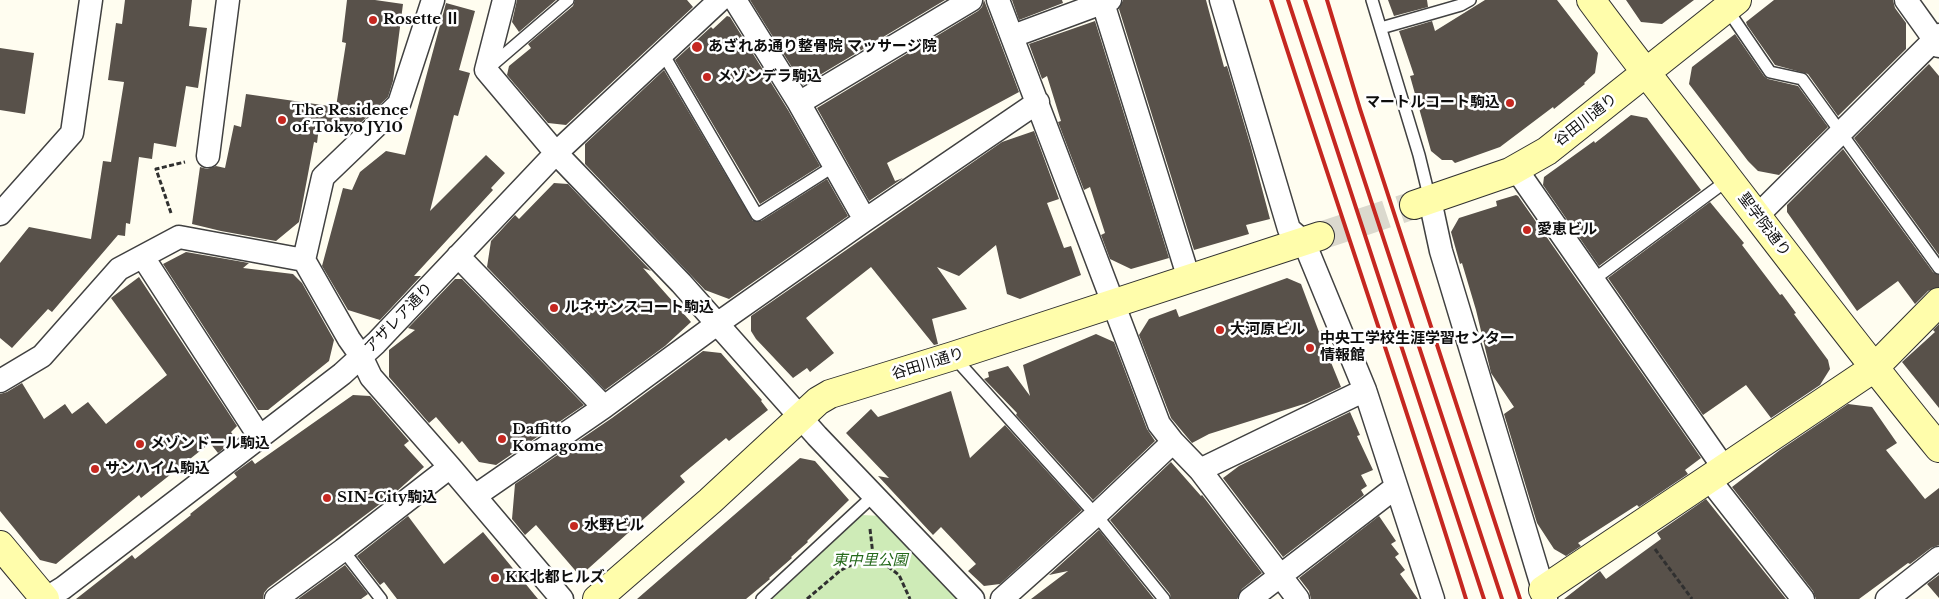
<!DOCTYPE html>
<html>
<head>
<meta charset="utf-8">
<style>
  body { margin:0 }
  canvas { display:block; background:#fffdf0 }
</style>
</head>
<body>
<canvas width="1939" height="599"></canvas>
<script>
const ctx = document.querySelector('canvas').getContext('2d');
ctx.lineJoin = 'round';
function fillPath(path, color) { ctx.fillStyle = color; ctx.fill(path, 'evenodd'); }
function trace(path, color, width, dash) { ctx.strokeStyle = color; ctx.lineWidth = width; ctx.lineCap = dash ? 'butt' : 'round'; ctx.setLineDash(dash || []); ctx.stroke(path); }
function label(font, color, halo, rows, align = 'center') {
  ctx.font = font + ' "Libre Baskerville","Noto Sans JP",serif'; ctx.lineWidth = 5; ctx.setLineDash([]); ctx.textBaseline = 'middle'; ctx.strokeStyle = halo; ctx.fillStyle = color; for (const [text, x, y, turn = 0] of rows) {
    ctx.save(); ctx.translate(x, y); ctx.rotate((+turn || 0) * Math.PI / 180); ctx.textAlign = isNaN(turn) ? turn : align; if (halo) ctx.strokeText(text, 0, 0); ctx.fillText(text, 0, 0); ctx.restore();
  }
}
const green = new Path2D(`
  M862,515l20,1 75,83h-185z`);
const building = new Path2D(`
  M125,0h67l-3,26 18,2 -9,60 -12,-2 -10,61 -22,-4 -2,16 -13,-2 -9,67 -4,-1 -1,13 -7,-1 -66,77 -4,-3 -36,39 -12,-10v-75l29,-36 62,12 12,-78 8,1 13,-80 -16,-2 8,-57 6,1z
  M347,0h28l28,4 -10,77 -5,16 -35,33 -34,-3 -2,16 -3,-1 -15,80 -23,19 -55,-10 -29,-7 8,-57 7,2 9,-3 9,2 9,-43 7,2 5,-33 90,13 10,-64 -4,-1z
  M517,0h39l-37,32 -7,-10z
  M575,0h112l6,7 -127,118 -18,-2 -41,-48 2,-9 22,-18 -3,-4 45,-38z
  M750,0h195l-142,85z
  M984,0l35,92 -132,71 8,18 8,-3 -34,23 -52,-93 161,-97 4,-4z
  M1012,0h50l1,3 -44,17z
  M1123,0h83l18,67 3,-1 24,81 19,72 -24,6 3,9 -55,16 -75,-241z
  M1388,0h39l1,7 -34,9z
  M1485,0h72l41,53 -3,20 -11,10 1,1 -31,25 -1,-2 -53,40 -45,16 -3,-3h-10l-11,-9 -21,-75 4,-1 -15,-44 33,-10 3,10z
  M1626,0h68l-32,24 -21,-2z
  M1774,0h119l2,8 11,15v26l-68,67 -30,-42 -33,-9 -28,-40 -1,-3z
  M446,3l29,8 -16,59 11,3 -12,43 -4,-1 -24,96 56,-56 19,18 -14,15 2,2 -79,86h7l-41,44 -32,-10 -26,-44 21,-78 9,2 8,-18 26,-21 19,4z
  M727,16l3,1 58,93 32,56 -60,38 -85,-144 36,-33 2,2z
  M1095,21l74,237 -38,11 -21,-10 -9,-24 4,-2 -15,-46 -6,3 -26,-68 3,-1 -14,-45 -5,3 -13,-35z
  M1735,34l29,42 4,3 30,7 30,41 -49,48 -21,-4 -10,-10 -59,-77 3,-17z
  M0,48l34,5 -9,61 -25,-4z
  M1929,64l10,12v179l-85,-117z
  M664,70l89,151h8l66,-42 21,37 -119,83 -24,-9 -120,-126v-20z
  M1631,115l16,3 54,72 -102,76 -56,-81 1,-8 50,-36 1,2z
  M1034,131l25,68 -12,4 17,45 7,-2 10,29 -61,24 -13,-5 -11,-49 -37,31 -22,-9 30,42 -35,10 6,25 -4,1 -63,-78 -65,51 28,35 -24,19 -3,-4 -14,10 -37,-39 -5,-8v-15l251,-174z
  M1843,149l90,123 6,3v12l-11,4 -13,13 -17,-23 -41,30 -70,-99v-7z
  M554,183l14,1 83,87 -8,-3 48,54 -26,24 -60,44 -118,-123 4,-26 24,-26 4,4z
  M1516,195l2,1 183,262 -16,12 3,4 -49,33 -2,-2 -59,38 3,3 -15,10 -12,-7 -17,-26 -33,-109 10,-7 -23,-34 -15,-63 -14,-47 -2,1 -9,-32 8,-14 38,-12 -1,-5z
  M1710,202l34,41 -2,2 38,50 2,-1 14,19 -2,1 34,46 2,9 -10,16 -49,33 -25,-33 -43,30 -95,-137z
  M186,252l63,11 -6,5 50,6 9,9 32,57 -5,21 -61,49h-10l-95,-146z
  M139,277l98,149 -6,6 5,7 -18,14 -8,-10 -69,55 -2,-3 -83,69 -16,-4 -40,-49v-117l7,-2 15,-9 22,36 21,-15 7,10 16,-12 18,22 61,-49 -56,-77z
  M1287,278l14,6 18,48 3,-2 9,24 -3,1 13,32 -34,16 -98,31 -17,9 -21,-25 -32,-83 10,-16 27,-10 3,8z
  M455,279h7l122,126 -88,60 -17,-3 -17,-21 -3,3 -23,-27 -7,6 -40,-46v-27l26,-20 -7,-2z
  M1939,324v84l-37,-46 33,-30 -2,-2z
  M1096,334l18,8 33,87 8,12 -62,59 -77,-85 1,-2 -33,-34 5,-2 -1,-5 20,-6 22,30 -7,-31z
  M703,351l18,2 41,47 -1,1 7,9 -39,31 -3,-3 -46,38 5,6 -105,94 -44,-51 -11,10 -13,-16 3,-35 97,-66z
  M951,391l19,67 35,-33 77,85 -82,74 -16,2 -16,-15 8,-7 -35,-37 -8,8 -55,-59 11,2 -43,-45 25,-24 7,8z
  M353,395l17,1 39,45 -5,4 20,22 -28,25 -128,96 -4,5 -1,6h-187l56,-44 3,4 56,-44 -1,-1 47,-37 -3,-4 18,-13 3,4z
  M1848,404l24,3 25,36 -11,7 39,49 14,-11v57l-8,3 -21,16 -2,-1 -49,36h-43l-3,-8 -81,-104 48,-37z
  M1350,412l10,23 -3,1 16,34 -12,5 6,11 -6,4 3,5 -81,62 -60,-79 16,-12z
  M800,458l15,3 34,39 -42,41 1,1 -17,15 1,1 -23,20 1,1 -24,20h-109z
  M1171,462l30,34 1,-1 60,78 -20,16 -5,10h-66l-1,-5 -60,-74z
  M1706,499l80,100h-222l36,-28 6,8 55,-40 -4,-6z
  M408,516l36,48 39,-32 55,67h-141l-13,-17 -4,3 -23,-29z
  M1379,516l17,25 -5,3 8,10 -4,3 10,13 -5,4 18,25h-107l-2,-8 -10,-13z
  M1099,530l55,69h-123l37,-28 -19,4z
  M345,565l23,29 -7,5h-63z
  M1939,575v23l-12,-14z`);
const secondaryTunnel = new Path2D(`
  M1320,236l94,-31`);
const path = new Path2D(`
  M171,213l-15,-44 29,-7
  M353,490l10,12
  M870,529l3,26 26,20 11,24
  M1655,549l37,50
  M807,599l34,-29 32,-15`);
const lane = new Path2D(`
  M1372,0l47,155 11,45
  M1727,9l43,63 32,7 137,189
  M1381,28l80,-23 9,-5
  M662,52l95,163 77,-49
  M491,66l77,-66
  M1593,280l136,-101
  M953,356l143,159 68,84
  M343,550l38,49
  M762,599l111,-103`);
const street = new Path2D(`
  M433,0l-34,104 -76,73 -19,83 45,79 12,17 10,21 79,90 112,132
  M504,0l-18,70 70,83 125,130 136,153 156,163
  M735,0l64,103 66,117
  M998,0l161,424 14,18 -77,73 -94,84
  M1221,0l68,229 15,13 61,148 68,209
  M1906,0l33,46
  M1103,3l86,276
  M1013,36l97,-36
  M799,103l172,-103
  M208,156l20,-156
  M1516,169l208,299
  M1430,200l11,51 105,348
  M0,214l72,-81 19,-133
  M1757,216l182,-181
  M458,256l146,151
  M143,257l116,179
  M0,381l42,-25 77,-87 60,-32 125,23
  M1173,442l27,28 98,129
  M1200,470l165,-80
  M1709,479l94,120
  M475,496l129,-89 113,-83 148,-104 173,-118
  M45,599l18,-11 279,-214 34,-31 180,-190 164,-153
  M276,599l67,-49 107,-83
  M1250,599l146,-112
  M1887,599l52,-41`);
const secondary = new Path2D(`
  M1591,0c44,60 91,118 136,177 70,91 139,182 212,271
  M1414,205l96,-33 37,-21 190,-151
  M0,545l45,54
  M1543,590l331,-222 65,-66
  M597,599l113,-98 108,-100 12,-7 123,-38 367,-120`);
const rail = new Path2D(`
  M1271,0c64,200 133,398 195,599
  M1288,0l196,599
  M1305,0l197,599
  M1327,0l33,109 160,490`);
const markers = [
  [373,20,5,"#c52720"],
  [697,47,6,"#c52720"],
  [707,77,5,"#c52720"],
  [1510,103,5,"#c52720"],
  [282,120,5,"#c52720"],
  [1527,230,5,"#c52720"],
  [554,308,5,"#c52720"],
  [1220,330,5,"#c52720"],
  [1310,348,5,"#c52720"],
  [502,439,5,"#c52720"],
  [140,444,5,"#c52720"],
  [95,469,5,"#c52720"],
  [327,498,5,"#c52720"],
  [574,526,5,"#c52720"],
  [495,578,5,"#c52720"]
];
const poiNames = [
  ["Rosette Ⅱ",383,20],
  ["あざれあ通り整骨院 マッサージ院",708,47],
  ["メゾンデラ駒込",717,77],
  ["マートルコート駒込",1500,103,"right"],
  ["The Residence",292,111],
  ["of Tokyo JY10",292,128],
  ["愛恵ビル",1537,230],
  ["ルネサンスコート駒込",564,308],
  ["大河原ビル",1230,330],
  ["中央工学校生涯学習センター",1320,339],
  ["情報館",1320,356],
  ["Daffitto",512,430],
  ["Komagome",512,447],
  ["メゾンドール駒込",150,444],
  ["サンハイム駒込",105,469],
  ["SIN-City駒込",337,498],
  ["水野ビル",584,526],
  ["KK北都ヒルズ",505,578]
];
const streetNames = [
  ["谷田川通り",1586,120,-38],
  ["聖学院通り",1764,225,53],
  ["アザレア通り",399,318,-46],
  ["谷田川通り",928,364,-17]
];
const parkNames = [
  ["東中里公園",870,561]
];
fillPath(green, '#ceebb7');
fillPath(building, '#58514a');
trace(secondaryTunnel, '#dbd9ce', 28, [28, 14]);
trace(lane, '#414141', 14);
trace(street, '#414141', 25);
trace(secondary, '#303030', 30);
trace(path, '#303030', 3, [5, 2.5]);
trace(lane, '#fff', 11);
trace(street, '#fff', 22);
trace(secondary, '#fffdab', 28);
trace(rail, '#c52720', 4);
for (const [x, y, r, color] of markers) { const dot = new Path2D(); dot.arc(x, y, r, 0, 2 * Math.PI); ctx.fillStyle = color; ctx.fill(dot); trace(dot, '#fff', 2); }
label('bold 15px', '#0e0e0e', '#fff', poiNames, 'left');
label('15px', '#0e0e0e', '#fff', streetNames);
label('italic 15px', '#25691b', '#fff', parkNames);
</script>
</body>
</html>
